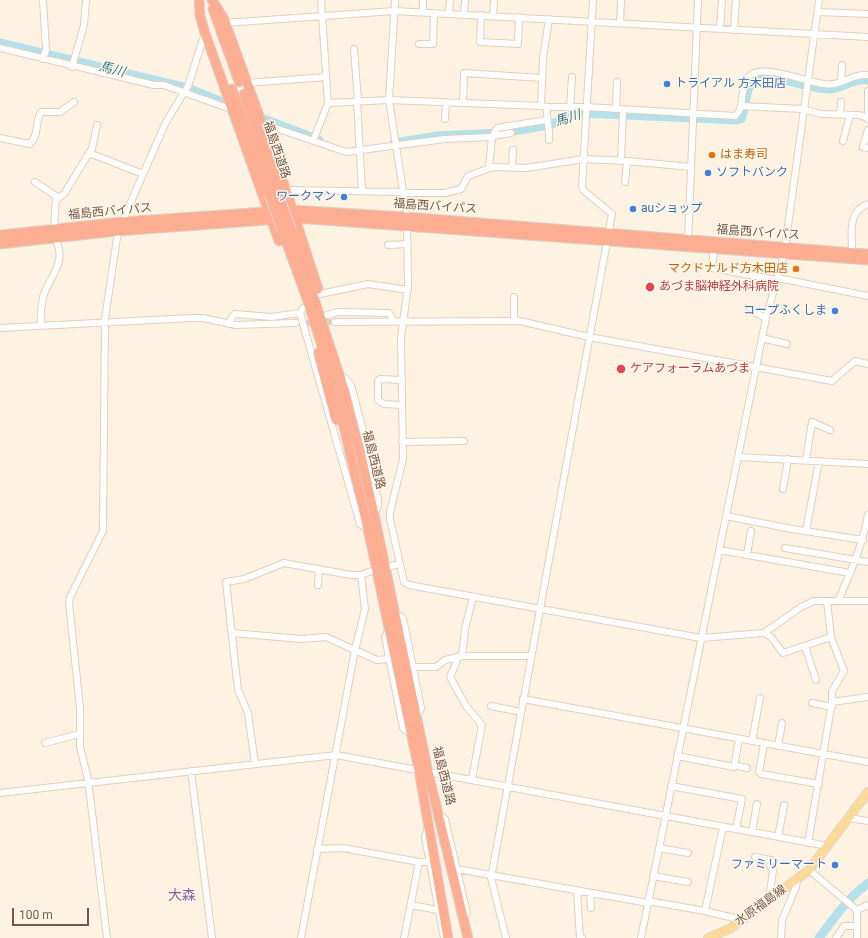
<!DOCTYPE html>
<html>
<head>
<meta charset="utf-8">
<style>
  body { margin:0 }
  #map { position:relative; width:868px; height:938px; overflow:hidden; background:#fef3e2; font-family:Roboto,sans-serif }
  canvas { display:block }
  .scale { position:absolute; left:12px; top:908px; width:77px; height:18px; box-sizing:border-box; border:2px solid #785846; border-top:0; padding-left:5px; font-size:12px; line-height:14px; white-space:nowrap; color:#785846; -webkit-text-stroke:3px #fff7ea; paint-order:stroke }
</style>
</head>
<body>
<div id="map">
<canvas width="868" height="938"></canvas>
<div class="scale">100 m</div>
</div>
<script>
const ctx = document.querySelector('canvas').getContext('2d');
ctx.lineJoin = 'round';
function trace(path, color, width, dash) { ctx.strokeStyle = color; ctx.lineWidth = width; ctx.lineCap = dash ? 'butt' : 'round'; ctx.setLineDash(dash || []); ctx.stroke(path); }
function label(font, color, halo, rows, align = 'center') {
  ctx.font = font + ' Roboto,"Noto Sans JP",sans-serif'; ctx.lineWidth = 3; ctx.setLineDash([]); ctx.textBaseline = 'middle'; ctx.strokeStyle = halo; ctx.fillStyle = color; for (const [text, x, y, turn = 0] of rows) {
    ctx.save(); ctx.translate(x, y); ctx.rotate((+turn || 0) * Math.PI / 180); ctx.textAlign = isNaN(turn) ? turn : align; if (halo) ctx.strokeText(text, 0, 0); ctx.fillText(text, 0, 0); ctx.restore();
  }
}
const river = new Path2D(`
  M0,43l187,45 35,14
  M264,119l55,21
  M394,143l43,-7 63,-3 49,-8 33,-12 155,7 4,-1 2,-5c4,-16 2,-37 23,-39 20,4 43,14 64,14 13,-1 27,-12 38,-9
  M819,938c15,-20 29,-40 49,-55`);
const minorTunnel = new Path2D(`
  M298,323l37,-1`);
const minor = new Path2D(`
  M43,0l3,50 -3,9
  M395,0l-6,100 18,117 1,68 -7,53 2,121 -13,53v7l14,63 5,3 292,53 63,-5 37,-26 13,-6h54
  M423,12v-12
  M818,12l50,2
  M449,13l1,-13
  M464,14l1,-14
  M481,15l-1,27 38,2 1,-27
  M493,16l1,-16
  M225,23l169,-12 474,26
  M620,23l1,-23
  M720,29l2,-29
  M734,30l2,-30
  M419,44h14l1,-31
  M0,48l154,37h10l69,25
  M354,49l4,52
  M72,67l12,-42 2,-25
  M841,82l1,-17
  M246,83l80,-6
  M868,91v28
  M357,101l5,90
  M328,103l61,-3 152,6 2,-48 6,-39
  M463,103l1,-30 78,5
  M541,106l6,1h40l148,9c11,-9 4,-28 13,-39 13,-15 58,5 76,7 16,3 29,-11 44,-9
  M741,106l62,3 18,5 38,1 8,3
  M547,107c-1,12 3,21 2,33
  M570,108l2,-31
  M616,109l1,-27
  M840,115l1,-13
  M445,119l1,-17
  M261,123l85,29 99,-13 47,-2 -3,31
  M97,125l-5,24 -3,4 54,21
  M868,130l-5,17 5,1
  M493,136l18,-3
  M492,137l5,-9 49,-8
  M0,138l30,6c9,-8 5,-22 11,-32h19l14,-10
  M313,141l15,-38 -7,-103
  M843,141l7,-26
  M621,161l2,-51
  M627,161l64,6
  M512,168l1,-18
  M35,182l21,14 -2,33
  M286,190l118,2
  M404,193h41l16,-4 7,-13 25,-9 33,1 58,-9 43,2 -2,21
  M57,199l7,-5 25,-41
  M688,242l10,-242
  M388,245l20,-1
  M714,249l-2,19 65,12
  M852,252c0,-18 -5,-41 16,-48
  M778,278l90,18
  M320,294l48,-10 40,6
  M514,297v24
  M750,310l16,8
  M300,313l60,211 8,5
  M327,315l11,-3 51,1 5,8
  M335,322l185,-1 69,16 243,44 23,-20 13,3
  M229,324l3,-7 3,-3 36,3 29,-4 3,-5
  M40,326c1,-9 1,-20 3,-29 7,-23 25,-33 12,-59
  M0,328l191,-10h12l33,7 60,-2
  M762,338l25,6
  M345,378l6,7 16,61 11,54v7l-4,7
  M401,380l-21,-1 -2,2v19l6,4 18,1
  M402,442l62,-1
  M738,457l130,7
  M806,460l6,-38 18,8
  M783,489l5,-30
  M726,516l66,13 71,11
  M806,531l13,-70
  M785,548l83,14
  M719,550l131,23
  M747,555l4,-24
  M318,585l1,-16
  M827,601l4,36 13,34 -12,20v11
  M838,601c13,-29 24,-55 30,-86
  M396,614l7,4 18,90 -4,8
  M389,629l-4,8 18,91 3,3 5,1
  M232,633l69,6 25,-2 51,23 12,-1
  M764,633l7,4 12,16 48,-16
  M805,646l11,34
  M459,656l-9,21 16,29 16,19 -10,54
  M462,656l3,-27 8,-32
  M413,667h23l9,-7 17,-4h69
  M523,699l345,63
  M812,703l20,4
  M491,706l30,6
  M752,741l8,-43
  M45,743l34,-9
  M764,744l-5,28 2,2 58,10
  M778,746l4,-23
  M677,756l57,11 5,-28
  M255,764l-7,-51 -10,-23 -12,-108 18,-3 40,-16 67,12h10
  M734,765l13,3
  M191,771l21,167
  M671,786l71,13 -6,30
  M0,793l336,-38 492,91
  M440,815l5,4 22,94 -2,3
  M849,818l19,3
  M428,828l-3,9 19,101
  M752,832l5,-28
  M778,837l6,-32
  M808,843l24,-141 36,-5
  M659,848l29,5
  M317,849l26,-1 76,14h10
  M755,857l16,3 -1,6 3,4 -4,31
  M457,869l191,34
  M809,870l48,40v28
  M653,876l35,6
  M577,891l3,47h2
  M590,893l1,15
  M648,901l57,10 18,-84
  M411,905l27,5
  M857,910l11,-5
  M705,911l33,8 2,2
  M107,938l-19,-159 -8,-32v-39l-11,-105 1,-6 33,-66 2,-212 13,-88 48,-109 22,-36 17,-53
  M301,938l54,-288 10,-41 -4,-34 16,-6 23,-5
  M404,938l15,-76
  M506,938l-15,-60 1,-5 120,-659 -29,-24 -1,-3 11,-187
  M641,938l125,-620 18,-63 35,-255
  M781,938l1,-18 14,-33 1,-7
  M836,938l8,-12h13`);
const major = new Path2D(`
  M708,938l23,-10 78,-58 59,-78`);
const highway = new Path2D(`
  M199,0l1,16 5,17 74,208
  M212,0l12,19 62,171 32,99
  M213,9l26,73
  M232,89l37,104
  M244,94l33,97
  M291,229l50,151 19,73 14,61 54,258 40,166
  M282,230l25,69 26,82 35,148 51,241 29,168
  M0,235l121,-13 172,-12 114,7 461,37
  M0,244l118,-13 177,-13 573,42
  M318,353l18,67`);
const highwayBridge = new Path2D(`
  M277,191l14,38
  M269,193l13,37`);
const markers = [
  [667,84,4,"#3f7fe0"],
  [712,155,4,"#e8710a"],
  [708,173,4,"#3f7fe0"],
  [344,197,4,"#3f7fe0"],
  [633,209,4,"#3f7fe0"],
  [796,269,4,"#e8710a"],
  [650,287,5,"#e0444e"],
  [835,311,4,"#3f7fe0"],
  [621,369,5,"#e0444e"],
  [835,865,4,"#3f7fe0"]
];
const shopNames = [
  ["トライアル 方木田店",675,84],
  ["ソフトバンク",716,173],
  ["ワークマン",336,197,"right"],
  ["auショップ",641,209],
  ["コープふくしま",827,311,"right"],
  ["ファミリーマート",827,865,"right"]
];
const streetNames = [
  ["福島西道路",276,150,71],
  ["福島西バイパス",435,207,4],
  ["福島西バイパス",110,212,-5],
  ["福島西バイパス",758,233,4],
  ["福島西道路",373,460,76],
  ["福島西道路",443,776,76],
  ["水原福島線",761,906,-36]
];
const foodNames = [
  ["はま寿司",720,155],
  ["マクドナルド方木田店",788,269,"right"]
];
const healthNames = [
  ["あづま脳神経外科病院",659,287],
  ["ケアフォーラムあづま",630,369]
];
const waterNames = [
  ["馬川",112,70,14],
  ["馬川",568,119,-17]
];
const quarterNames = [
  ["大森",182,896]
];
trace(river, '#b4e1e9', 9);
trace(minorTunnel, '#dcccbb', 6, [6, 3]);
trace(minor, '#e3cfbc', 8);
trace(major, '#dcd4cf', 10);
trace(highway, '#dcd4cf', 11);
trace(minor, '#fff', 6);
trace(major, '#ffd998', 8);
trace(highway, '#feaf93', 9);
trace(highwayBridge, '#dcd4cf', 11, []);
trace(highwayBridge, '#feaf93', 9);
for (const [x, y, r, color] of markers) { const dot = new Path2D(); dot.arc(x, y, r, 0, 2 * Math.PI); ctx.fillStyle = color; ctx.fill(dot); trace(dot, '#fff7ea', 1.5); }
label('12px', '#366cbe', '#fff7ea', shopNames, 'left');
label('12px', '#785846', '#fff7ea', streetNames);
label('12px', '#c56008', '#fff7ea', foodNames, 'left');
label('12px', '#be3a42', '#fff7ea', healthNames, 'left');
label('italic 13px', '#3b7a87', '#fff7ea', waterNames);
label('14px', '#88619c', '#fff7ea', quarterNames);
</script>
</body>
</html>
